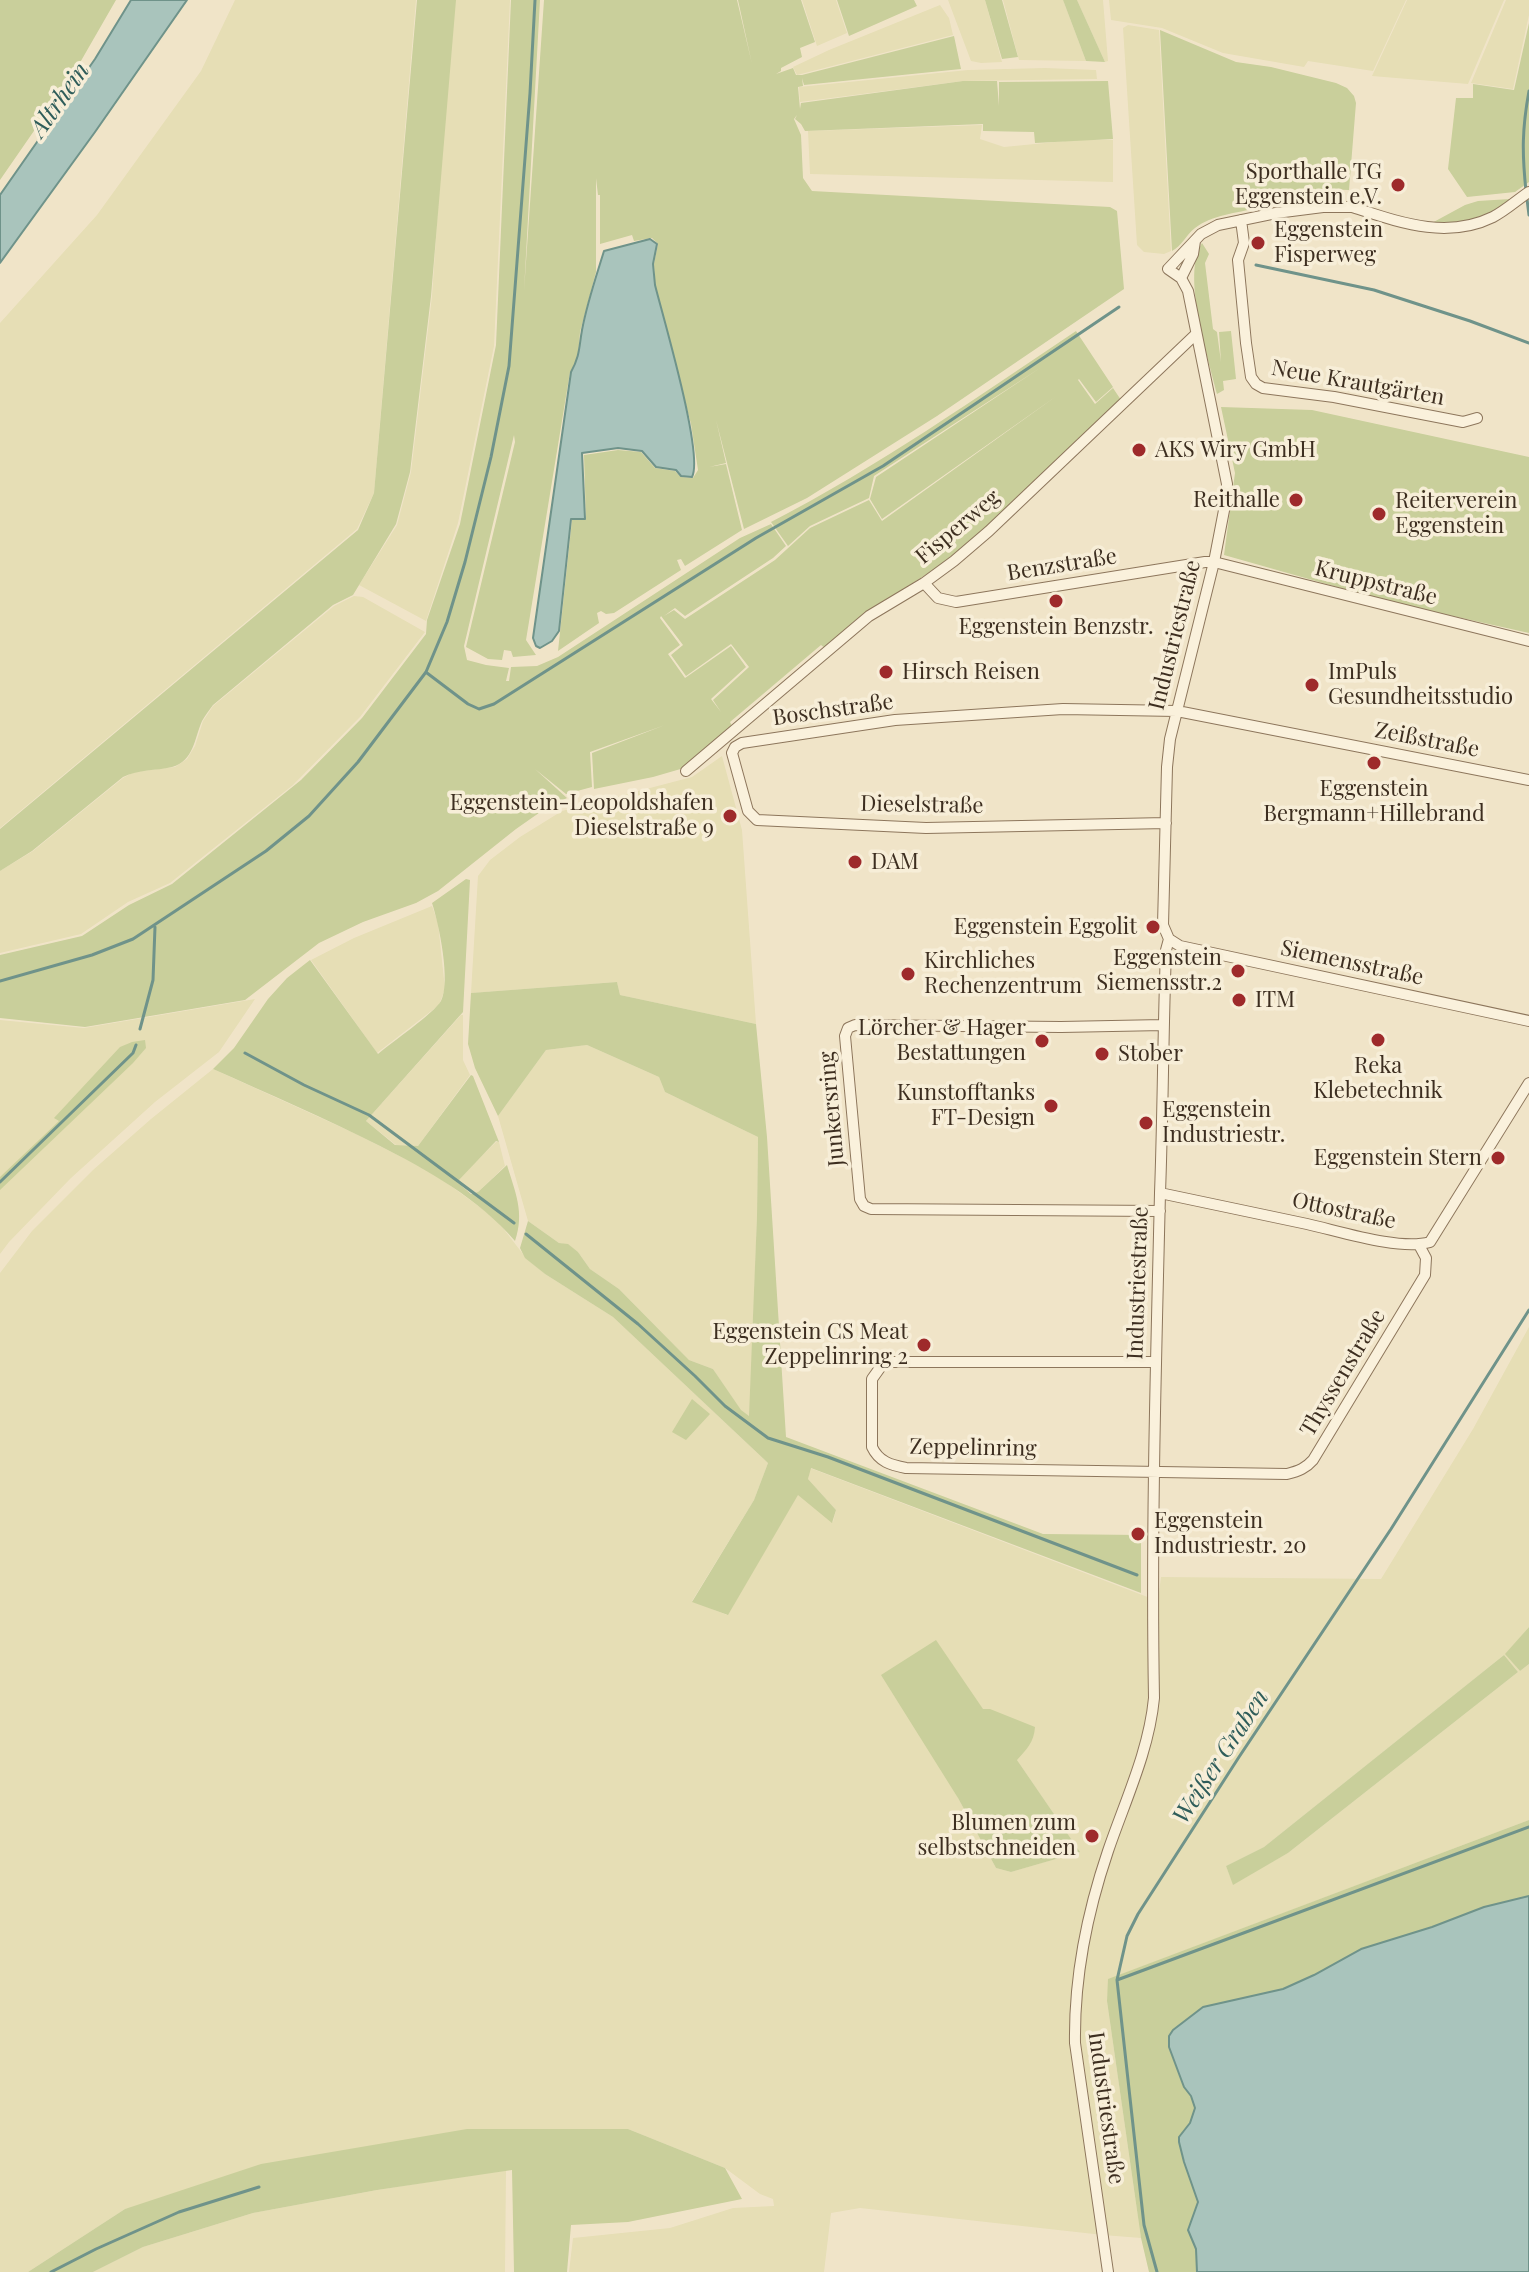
<!DOCTYPE html>
<html>
<head>
<meta charset="utf-8">
<style>
  body { margin:0 }
  canvas { display:block; background:#f0e4c8 }
</style>
</head>
<body>
<canvas width="1529" height="2272"></canvas>
<script>
const ctx = document.querySelector('canvas').getContext('2d');
ctx.lineJoin = 'round';
function fillPath(path, color) { ctx.fillStyle = color; ctx.fill(path, 'evenodd'); }
function trace(path, color, width, dash) { ctx.strokeStyle = color; ctx.lineWidth = width; ctx.lineCap = dash ? 'butt' : 'round'; ctx.setLineDash(dash || []); ctx.stroke(path); }
function label(font, color, halo, rows, align = 'center') {
  ctx.font = font + ' "Playfair Display",serif'; ctx.lineWidth = 7; ctx.setLineDash([]); ctx.textBaseline = 'middle'; ctx.strokeStyle = halo; ctx.fillStyle = color; for (const [text, x, y, turn = 0] of rows) {
    ctx.save(); ctx.translate(x, y); ctx.rotate((+turn || 0) * Math.PI / 180); ctx.textAlign = isNaN(turn) ? turn : align; if (halo) ctx.strokeText(text, 0, 0); ctx.fillText(text, 0, 0); ctx.restore();
  }
}
const farmland = new Path2D(`
  M235,0h181l-42,493 -17,36 -357,299v-505l97,-108 104,-144z
  M455,0h55l-16,346 -36,177 -32,98 -67,-36 38,-60 14,-53 21,-176 13,-190z
  M802,0h34l11,33 -30,13z
  M948,0h37l17,62 -21,1 -10,-2z
  M1003,0h60l23,61 -67,-1z
  M1077,0h26l5,61 -3,1z
  M1109,0h297l-33,71 -65,-10 -4,6 -81,-14 -61,-25 -51,-8z
  M1407,0h97l-36,84 -96,-8z
  M1506,0h23v15l-16,74 -42,-6z
  M940,5l9,13 4,17 -156,40 -4,-8 36,-17z
  M1128,25l31,5 12,221 -7,3 -20,-2 -7,-7 -14,-217z
  M1045,68l51,2 1,9 -134,2 -163,21 -1,-15 169,-17z
  M982,125l-2,14 24,8 72,-7h37v42l-303,-8 -2,-43z
  M354,596l9,1 62,35 -65,85 -67,68 -123,98 -42,19 -47,32 -81,19v-82l33,-20 90,-73 11,-6 41,-5 12,-8 8,-13 8,-25 10,-15 121,-100z
  M722,756l20,74 14,194 -136,-29 -3,-13 -146,11 7,-117 12,-16 30,-23 42,-26 130,-34z
  M432,906l6,17 7,66 -6,16 -62,48 -66,-93 43,-22z
  M255,999l-36,53 -64,50 -84,76 -62,64 -9,12v-234l84,8z
  M461,1015h2v45l7,15 -52,71 -22,-1 -30,-24z
  M587,1045l72,32 6,15 93,45 -1,79 -7,201 -9,-6 -28,-42 -24,-9 -70,-71 -29,-20 -12,-17 -10,-7 -9,-2 -31,-22 -30,-105 48,-66z
  M213,1069l141,64 79,40 63,46 30,39 19,16 68,43 155,146 -14,37 -62,101 35,14 71,-121 35,28 3,-12 -28,-31 2,-11 348,133 3,-24 220,2 92,-150 56,-102v300l-23,27 14,17 9,-7v156l-420,159 -2,22 34,237 -38,-3 -243,-27 -29,5 -7,59h-255l4,-34 97,-10 63,-20 41,-2 -1,-7 -13,-5 -35,-26 -97,-39 -503,80 -97,63h-28v-999l32,-42 61,-61 58,-51zM936,1641l143,210v1l-68,20 -15,-4 -38,-70zM1504,1655l14,17 -230,181 -55,31 -7,-18 38,-19z
  M496,1142h3l6,24 -27,26 -7,1 -14,-11 2,-4z
  M506,2170l-1,102h-412l50,-25 110,-34 124,-23z`);
const green = new Path2D(`
  M0,0h116l-42,73 -74,107z
  M417,0h39l-25,296 -21,176 -14,52 -43,71 -20,10 -120,100c-4,5 -8,11 -11,16 -8,18 -8,40 -30,46 -17,4 -33,2 -49,10l-91,74 -32,20v-42l358,-299 16,-37z
  M511,0h29l-16,291 20,-291h193l15,64 -14,-64h63l14,42 -15,6 2,9 -21,11v3l-5,3 17,-6 3,7h6l152,-39 7,33 -157,16 -2,-7 1,8 -5,1 2,22 1,-6 162,-22h34l2,25v-24l109,-1 5,58 -78,4 -1,-11 -51,-1v-7l-178,7 -4,-7 -6,-5 2,-4 -3,4 7,16 2,43 9,13 298,16 7,4 7,78 -187,127 -130,82 -63,31 -28,-109 10,43 -17,4 17,-3 16,66 -57,36 -4,-7 -4,1 4,10 -67,43 -8,1 -5,-3 -4,2 2,10 -41,28 14,-131 14,-1 -2,-64 34,-5 23,2 14,16 20,3 6,6 12,1 5,-8 -7,-46 -36,-140 -1,-20 4,-20 -6,-6 -18,3 -2,-6 -32,9v-49h-2l-2,-17v94l-16,60 -2,25 -8,15 -44,268 10,15 -23,2 -2,-6 -7,-1 -2,10 -14,-1 -22,-12 49,-205 -1,-7 -50,211 3,14 19,5 23,3 -3,13h3l2,-14 26,-1 21,-9 182,-119 31,-14 15,22 -13,12 -88,58 -10,-8 -11,8 10,-6 11,9 90,-59 35,-32 59,-28 13,21 176,-126 -176,124 -12,-20 6,-22 167,-111 -169,110 -5,22 -59,28 -22,20 -17,-24c107,-55 206,-125 305,-191l37,56 -17,15 -17,-23 -1,1 17,24 18,-16 8,12 -135,128 -47,38 -86,56 -28,26 -4,-3 -91,77 2,4 -48,42 -31,9 -59,12 -2,-36 73,-28 -75,27 2,35 -26,7 -31,-25 32,29 -21,10 -30,21 -78,62 -22,12 -53,19 -44,21 -74,57 -160,27 -85,-9v-63l82,-19 47,-31 43,-21 129,-104 61,-62 64,-84 1,-14 33,-96 36,-179zM661,616l22,29 -12,10 15,21 45,-32 18,23 -36,33 8,12 -10,-13 35,-32 -15,-21 -46,32 -17,-24 12,-9 -20,-27z
  M837,0h77l3,6 -68,30z
  M985,0h17l16,57 -16,2z
  M1063,0h14l28,62 -19,-1z
  M1529,23v159l-14,10 -48,5 -19,-28 8,-71h17v-14l41,6z
  M1160,30l76,32 35,5 65,16 11,5 7,8 2,7 -7,87 -28,-1 -64,10v9c-20,5 -45,7 -62,20 -9,7 -13,18 -23,23z
  M1510,199c-19,21 -52,25 -80,25l35,-19 13,-4z
  M1202,243l7,11 -4,9 8,66 4,3 4,30 -2,-30 12,-1 5,48 -13,2 1,9 -7,4c-9,-37 -36,-119 -15,-151z
  M1221,407l91,3 217,47v176l-139,-31 -166,-47 11,-82z
  M466,879l4,1 -7,132 -97,109 29,24 23,1 53,-71 2,1 26,66 -3,-1 -39,41 14,12 7,-2 29,-27c8,27 18,47 8,76 -37,-43 -86,-70 -135,-95 -55,-28 -111,-52 -167,-77l21,-21 34,-49 19,-21 23,-18 68,94c13,-11 56,-41 63,-53 10,-19 -2,-77 -9,-98z
  M617,982l3,13 136,29 11,113 19,300 257,97 98,1v58l-330,-125 -3,11 28,31 -4,13 -34,-28 -70,120 -36,-13 62,-102 14,-37 -155,-146 -68,-43 -20,-16 -5,-10 8,-27 31,22 9,1 10,8 12,17 29,20 70,71 24,9 28,41 8,6 8,-200 1,-79 -93,-45 -6,-15 -72,-32 -41,5 -48,66 -23,-48 -7,-24 3,-51z
  M145,1040l1,8 -13,15 -133,127v-13l59,-56 -5,-3 66,-71 12,-5z
  M692,1399l18,15 -24,26 -14,-8z
  M1529,1627v37l-9,7 -15,-17z
  M936,1640l47,69h7l45,18c-1,15 -8,22 -18,33l63,92 -69,20 -15,-4 -38,-70 -77,-123z
  M1504,1655l14,17 -230,181 -55,32 -7,-19 38,-19z
  M1529,1820v76l-45,11 -52,20 -71,22 -47,26 -31,14 -80,18 -34,40 15,40 7,9 4,12 -5,15 4,63 4,16 -10,28 8,19 1,23h-48l-8,-34 -34,-237 1,-22z
  M467,2129h161l97,39 17,31 -114,23 -57,3 -4,47h-53l-2,-102 -135,20 -124,23 -110,34 -50,25h-65l97,-63 136,-45z`);
const water = new Path2D(`
  M131,0h56l-92,132 -95,131v-68l95,-136z
  M650,239l7,5 -4,20 2,21c8,32 49,170 37,192l-11,-1 -5,-6 -20,-3 -14,-16 -24,-3 -36,5 3,66h-14l-12,112 -7,10 -12,7 -4,-2 -3,-8 38,-266c9,-16 8,-25 11,-42 5,-27 14,-53 22,-79z
  M1529,1896v376h-332l-1,-23 -8,-19 10,-28 -14,-40 -5,-20v-5l11,-14 5,-15 -4,-12 -7,-9 -15,-40v-11l4,-6 30,-23 80,-18 31,-14 47,-26 71,-22 52,-20z`);
const stream = new Path2D(`
  M1526,191c-4,-38 -4,-62 3,-100
  M1527,199l2,16
  M1256,265l118,25 96,31 59,22
  M427,673l41,31 11,5 15,-5 262,-166 127,-72 236,-159
  M0,981l92,-26 41,-16 133,-88 43,-35 49,-54 68,-90 21,-50 18,-60 26,-105 18,-91 21,-273 5,-93
  M140,1029l13,-49 2,-53
  M245,1053l59,32 65,30 145,108
  M0,1182l133,-129 3,-8
  M526,1234l112,90 57,52 30,30 43,32 60,19 309,118
  M1117,1980l412,-153
  M51,2272l45,-23 83,-37 80,-25
  M1157,2272l-13,-47 -27,-245 10,-44 11,-22 101,-157 152,-228 138,-219`);
const street = new Path2D(`
  M1241,220l3,23 -6,17 8,83 5,34 5,7 7,4 71,9 129,25 14,-4
  M1181,278l12,-24 2,-13
  M924,583l14,15 18,4 249,-40h9l315,79
  M686,771l183,-155 55,-33 30,-22 35,-30 207,-197
  M1166,823l-240,5 -169,-8 -9,-9 -16,-58 3,-6 7,-4 153,-23 168,-11 114,2 352,69
  M1169,939l11,7 349,75
  M1160,1193c49,10 98,21 147,31 32,7 93,27 123,18l99,-159
  M1160,1211l-289,-2 -7,-3 -4,-7 -15,-163 3,-8 7,-3 206,2 102,-2
  M1155,1362h-264l-9,3 -10,14v68c7,15 19,18 34,21l381,6c12,-3 19,-6 26,-14l112,-185 1,-17 -7,-13
  M1108,2272l-33,-229c-1,-66 12,-130 33,-192 17,-50 41,-100 46,-153 -3,-168 2,-336 6,-505 3,-81 3,-162 6,-243l3,-11 -6,-14 4,-158 3,-28 44,-177 12,-62 1,-16 -39,-193 -7,-13 -13,-9 33,-35 17,-9 58,-12 47,-6h29c47,15 94,33 141,10 12,-6 24,-17 36,-25`);
const markers = [
  [1398,185,8,"#9e2a2b"],
  [1258,243,8,"#9e2a2b"],
  [1139,450,8,"#9e2a2b"],
  [1296,500,8,"#9e2a2b"],
  [1379,514,8,"#9e2a2b"],
  [1056,601,8,"#9e2a2b"],
  [886,672,8,"#9e2a2b"],
  [1312,685,8,"#9e2a2b"],
  [1374,763,8,"#9e2a2b"],
  [730,816,8,"#9e2a2b"],
  [855,862,8,"#9e2a2b"],
  [1153,927,8,"#9e2a2b"],
  [1238,971,8,"#9e2a2b"],
  [908,974,8,"#9e2a2b"],
  [1239,1000,8,"#9e2a2b"],
  [1378,1040,8,"#9e2a2b"],
  [1042,1041,8,"#9e2a2b"],
  [1102,1054,8,"#9e2a2b"],
  [1051,1106,8,"#9e2a2b"],
  [1146,1123,8,"#9e2a2b"],
  [1498,1158,8,"#9e2a2b"],
  [924,1345,8,"#9e2a2b"],
  [1138,1534,8,"#9e2a2b"],
  [1092,1836,8,"#9e2a2b"]
];
const poiNames = [
  ["Sporthalle TG",1382,172,"right"],
  ["Eggenstein e.V.",1382,197,"right"],
  ["Eggenstein",1274,230],
  ["Fisperweg",1274,255],
  ["AKS Wiry GmbH",1155,450],
  ["Reithalle",1280,500,"right"],
  ["Reiterverein",1395,501],
  ["Eggenstein",1395,526],
  ["Eggenstein Benzstr.",1056,627,"center"],
  ["Hirsch Reisen",902,672],
  ["ImPuls",1328,672],
  ["Gesundheitsstudio",1328,697],
  ["Eggenstein",1374,789,"center"],
  ["Bergmann+Hillebrand",1374,814,"center"],
  ["Eggenstein-Leopoldshafen",714,803,"right"],
  ["Dieselstraße 9",714,828,"right"],
  ["DAM",871,862],
  ["Eggenstein Eggolit",1137,927,"right"],
  ["Eggenstein",1222,958,"right"],
  ["Siemensstr.2",1222,983,"right"],
  ["Kirchliches",924,961],
  ["Rechenzentrum",924,986],
  ["ITM",1255,1000],
  ["Lörcher & Hager",1026,1028,"right"],
  ["Bestattungen",1026,1053,"right"],
  ["Stober",1118,1054],
  ["Reka",1378,1066,"center"],
  ["Klebetechnik",1378,1091,"center"],
  ["Kunstofftanks",1035,1093,"right"],
  ["FT-Design",1035,1118,"right"],
  ["Eggenstein",1162,1110],
  ["Industriestr.",1162,1135],
  ["Eggenstein Stern",1482,1158,"right"],
  ["Eggenstein CS Meat",908,1332,"right"],
  ["Zeppelinring 2",908,1357,"right"],
  ["Eggenstein",1154,1521],
  ["Industriestr. 20",1154,1546],
  ["Blumen zum",1076,1823,"right"],
  ["selbstschneiden",1076,1848,"right"]
];
const streetNames = [
  ["Neue Krautgärten",1358,383,10],
  ["Fisperweg",958,527,-40],
  ["Benzstraße",1062,565,-9],
  ["Kruppstraße",1376,583,14],
  ["Industriestraße",1175,635,-76],
  ["Boschstraße",833,710,-8],
  ["Zeißstraße",1427,740,11],
  ["Dieselstraße",922,805,1],
  ["Siemensstraße",1352,963,12],
  ["Junkersring",832,1109,-95],
  ["Ottostraße",1344,1211,12],
  ["Industriestraße",1138,1283,-88],
  ["Thyssenstraße",1343,1373,-59],
  ["Zeppelinring",973,1448,1],
  ["Industriestraße",1106,2108,82]
];
const waterNames = [
  ["Altrhein",60,100,-55],
  ["Weißer Graben",1221,1757,-57]
];
fillPath(farmland, '#e6deb5');
fillPath(green, '#c9cf9b');
fillPath(water, '#a9c4bc');
trace(water, '#6f938a', 2);
trace(stream, '#6f938a', 3);
trace(street, '#8d765c', 12);
trace(street, '#faf1dc', 10);
for (const [x, y, r, color] of markers) { const dot = new Path2D(); dot.arc(x, y, r, 0, 2 * Math.PI); ctx.fillStyle = color; ctx.fill(dot); trace(dot, '#f7eed8', 3); }
label('22px', '#3d2e20', '#f7eed8', poiNames, 'left');
label('22px', '#3d2e20', '#f7eed8', streetNames);
label('italic 24px', '#2f5d5a', '#f7eed8', waterNames);
</script>
</body>
</html>
